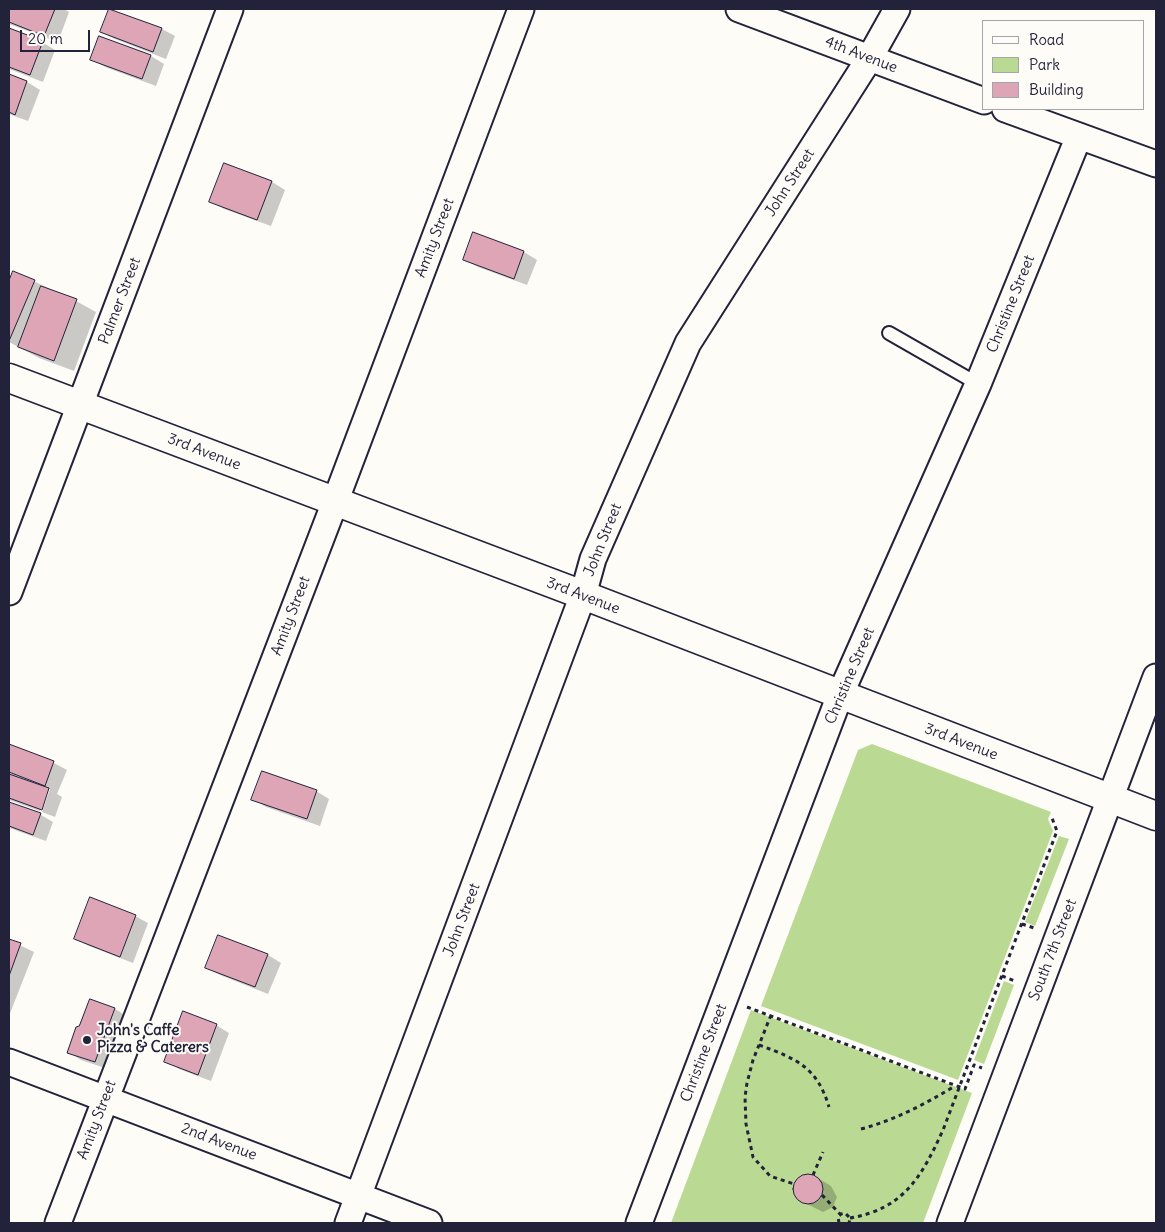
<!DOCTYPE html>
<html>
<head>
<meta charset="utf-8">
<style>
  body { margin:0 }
  #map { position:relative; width:1165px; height:1232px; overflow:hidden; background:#fdfcf7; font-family:Delius,sans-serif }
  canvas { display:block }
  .frame { position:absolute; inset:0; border:10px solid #22223b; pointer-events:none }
  .legend { position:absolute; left:982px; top:20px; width:162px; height:90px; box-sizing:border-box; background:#fdfcf7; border:1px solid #a5a5ac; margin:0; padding:6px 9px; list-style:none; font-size:15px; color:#22223b }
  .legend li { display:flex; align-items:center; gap:10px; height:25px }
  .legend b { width:25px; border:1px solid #a5a5ac }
  .scale { position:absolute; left:20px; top:30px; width:70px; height:22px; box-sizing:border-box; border:2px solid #22223b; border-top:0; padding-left:6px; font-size:15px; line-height:18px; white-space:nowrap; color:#22223b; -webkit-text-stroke:4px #fdfcf7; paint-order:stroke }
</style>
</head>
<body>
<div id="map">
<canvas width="1165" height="1232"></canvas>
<div class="frame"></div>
<ul class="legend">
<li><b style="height:6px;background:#fdfcf7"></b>Road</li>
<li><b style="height:14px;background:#bad992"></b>Park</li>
<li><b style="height:14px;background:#dda5b6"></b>Building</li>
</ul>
<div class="scale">20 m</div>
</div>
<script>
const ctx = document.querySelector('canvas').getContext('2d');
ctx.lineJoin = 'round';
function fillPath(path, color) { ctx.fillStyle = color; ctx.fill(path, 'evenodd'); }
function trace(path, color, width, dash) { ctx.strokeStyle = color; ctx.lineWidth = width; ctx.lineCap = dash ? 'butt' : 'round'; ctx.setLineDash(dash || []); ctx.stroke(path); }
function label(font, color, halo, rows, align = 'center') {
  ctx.font = font + ' Delius,sans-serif'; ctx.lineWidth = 4; ctx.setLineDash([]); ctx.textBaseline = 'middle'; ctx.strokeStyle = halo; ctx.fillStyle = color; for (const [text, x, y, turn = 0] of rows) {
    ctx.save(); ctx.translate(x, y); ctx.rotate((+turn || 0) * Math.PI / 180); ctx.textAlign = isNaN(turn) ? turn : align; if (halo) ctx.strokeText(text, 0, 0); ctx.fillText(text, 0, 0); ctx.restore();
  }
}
const green = new Path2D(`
  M872,744l179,68 -3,7 5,12 -95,249 -197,-74 97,-256z
  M1059,836l10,3 -34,87 -10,-4z
  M1004,981l10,4 -30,79 -10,-4z
  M751,1010l221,83 -49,130h-252z`);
const shadow = new Path2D(`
  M9,9h55l5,3 -11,30 -49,-18z
  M162,29l13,7 -9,23 -51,-20 -14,-7z
  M9,30l33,12 13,8 -12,32 -34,-13z
  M100,37l51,19 13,8 -8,22 -51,-19 -14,-8z
  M9,76l18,6 13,8 -12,31 -19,-7z
  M225,164l47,18 13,8 -14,36 -47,-17 -13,-8z
  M524,252l13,8 -10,25 -49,-18 -14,-8z
  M14,272l62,29 20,11 -22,59 -35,-13 -30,-16v-58z
  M9,746l45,17 13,7 -10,24 5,3 -7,20 -13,-5 8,-23h-2l-8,22 -31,-11z
  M316,791l13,8 -9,27 -54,-19 -13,-8z
  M9,803l30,11 -1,2 3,-1 12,7 -7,19 -37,-13z
  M135,916l13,7 -15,40 -44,-17 -14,-7z
  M219,937l49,18 13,8 -13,31 -48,-19 -13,-7z
  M9,940l25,12 -25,64z
  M90,1000l25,9 13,8 -20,52 -27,-9 -13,-8z
  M216,1025l13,8 -18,48 -32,-12 -13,-8z
  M808,1174l10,4 13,8 6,11 -4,10 -10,5 -24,-12 -5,-11 4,-10z`);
const building = new Path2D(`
  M9,9h46l-11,27 -35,-14z
  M109,9l53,19 -9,24 -53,-20z
  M9,28l34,13 -13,34 -21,-8z
  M99,36l52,19 -9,24 -52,-19z
  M9,74l18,7 -12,34 -6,-3z
  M224,163l48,18 -15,39 -48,-18z
  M473,232l51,19 -10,28 -51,-19z
  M13,271l22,9 -26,61v-60z
  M41,286l36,13 -23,62 -36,-14z
  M9,744l45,17 -9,25 -36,-14z
  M262,771l55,19 -10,29 -56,-19z
  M9,774l40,14 -7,22 -33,-12z
  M9,802l32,11 -8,22 -24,-9z
  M90,897l46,18 -16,42 -46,-18z
  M218,935l50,19 -13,33 -50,-19z
  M9,939l12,4 -12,33z
  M90,999l25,9 -20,54 -28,-9 9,-26 3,-1z
  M183,1011l34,13 -19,51 -34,-13z
  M793 1189a15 15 0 1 1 30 0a15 15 0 1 1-30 0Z`);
const path = new Path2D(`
  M1022,924l12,4
  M1002,976l13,5
  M747,1007l218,82 9,-24 8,3
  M771,1015l-18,45 -6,23 -2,14 1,27 7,33 17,19 24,8
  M759,1045c38,14 58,22 70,62
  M861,1129c34,-9 64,-25 94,-43
  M813,1175l10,-23
  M822,1195l18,19
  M850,1218c54,-9 72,-42 93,-88l114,-299 -5,-13
  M839,1223l-1,-6 3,-3 4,-1 5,5 -1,5`);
const lane = new Path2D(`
  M889,333l89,51`);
const street = new Path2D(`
  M739,9l245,92
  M1005,109l151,55
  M9,592l221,-583
  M9,1062l420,161
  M58,1223l277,-721 186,-493
  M348,1223l235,-628 10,-36 95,-216 181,-284 28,-50
  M639,1223l201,-528 138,-311 101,-248
  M950,1223l206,-546`);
const secondary = new Path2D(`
  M9,378l574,217 573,221`);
const markers = [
  [87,1040,5,"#22223b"]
];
const streetNames = [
  ["4th Avenue",861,55,21],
  ["John Street",790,183,-57],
  ["Amity Street",435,238,-69],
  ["Palmer Street",120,301,-69],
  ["Christine Street",1011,304,-68],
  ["3rd Avenue",204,452,21],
  ["John Street",603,540,-68],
  ["3rd Avenue",583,596,21],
  ["Amity Street",291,616,-69],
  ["Christine Street",850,676,-67],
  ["3rd Avenue",961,742,21],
  ["John Street",462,920,-69],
  ["South 7th Street",1053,950,-69],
  ["Christine Street",704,1053,-69],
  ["Amity Street",97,1120,-69],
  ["2nd Avenue",219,1142,21]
];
const poiNames = [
  ["John's Caffe",97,1031],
  ["Pizza & Caterers",97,1048]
];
fillPath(green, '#bad992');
fillPath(shadow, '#0003');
fillPath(building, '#dda5b6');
trace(building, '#22223b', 1);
trace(lane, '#22223b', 16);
trace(street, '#22223b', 29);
trace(secondary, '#22223b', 31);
trace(path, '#22223b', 3, [4, 4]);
trace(lane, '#fdfcf7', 12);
trace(street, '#fdfcf7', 25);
trace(secondary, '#fdfcf7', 28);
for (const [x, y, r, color] of markers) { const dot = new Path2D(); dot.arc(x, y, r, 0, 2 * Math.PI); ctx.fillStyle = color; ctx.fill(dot); trace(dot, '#fdfcf7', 2); }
label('15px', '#22223b', '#fdfcf7', streetNames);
label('bold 15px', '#22223b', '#fdfcf7', poiNames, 'left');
</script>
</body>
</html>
